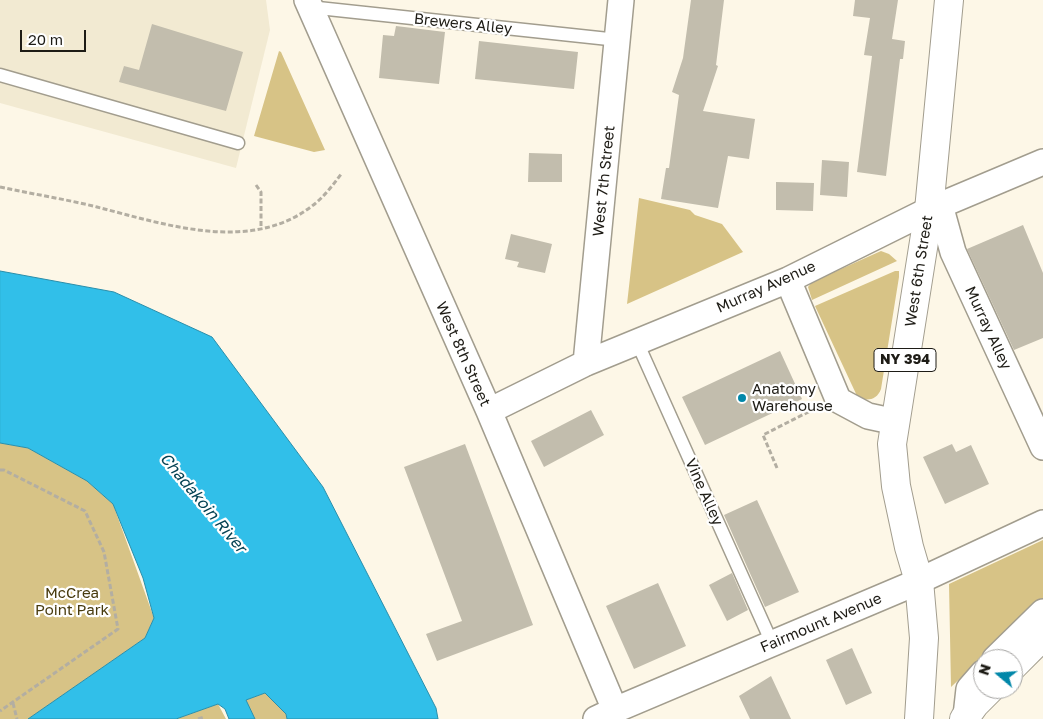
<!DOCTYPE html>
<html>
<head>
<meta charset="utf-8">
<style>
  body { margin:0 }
  #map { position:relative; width:1043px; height:719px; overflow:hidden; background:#fdf7e7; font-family:"Golos Text",sans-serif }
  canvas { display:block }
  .north { position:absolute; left:973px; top:649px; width:50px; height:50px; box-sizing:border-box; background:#fff; border:1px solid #a5a4a2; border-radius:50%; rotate:288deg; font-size:14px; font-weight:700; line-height:20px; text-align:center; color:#1e1c16 }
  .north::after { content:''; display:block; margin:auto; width:18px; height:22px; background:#0187a9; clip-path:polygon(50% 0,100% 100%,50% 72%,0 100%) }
  .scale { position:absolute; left:20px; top:30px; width:66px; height:22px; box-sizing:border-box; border:2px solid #1e1c16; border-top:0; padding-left:6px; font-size:15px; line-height:18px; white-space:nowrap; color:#1e1c16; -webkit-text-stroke:4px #fff; paint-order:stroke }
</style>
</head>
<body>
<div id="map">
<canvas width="1043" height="719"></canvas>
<div class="north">N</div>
<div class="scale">20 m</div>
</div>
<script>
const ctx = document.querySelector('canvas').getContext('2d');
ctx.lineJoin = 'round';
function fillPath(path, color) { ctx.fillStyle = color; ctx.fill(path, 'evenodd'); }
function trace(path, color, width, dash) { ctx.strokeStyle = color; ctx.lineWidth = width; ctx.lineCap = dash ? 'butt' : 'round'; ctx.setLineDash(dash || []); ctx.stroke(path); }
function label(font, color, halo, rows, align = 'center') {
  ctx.font = font + ' "Golos Text",sans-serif'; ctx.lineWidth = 4.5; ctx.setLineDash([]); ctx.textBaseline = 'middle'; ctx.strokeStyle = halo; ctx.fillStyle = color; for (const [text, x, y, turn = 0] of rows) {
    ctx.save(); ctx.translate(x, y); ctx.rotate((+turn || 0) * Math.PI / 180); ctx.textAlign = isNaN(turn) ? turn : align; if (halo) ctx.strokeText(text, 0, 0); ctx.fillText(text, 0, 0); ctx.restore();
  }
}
const built = new Path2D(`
  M0,0h266l4,30 -34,138 -236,-65z`);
const green = new Path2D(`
  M279,51l2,1 44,98 -11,2 -60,-16z
  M639,198l51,12 5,5 27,9 21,28 -116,52z
  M881,251l8,3 8,7 -85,39 -4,-13 4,-5z
  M895,271h4v6l-18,112c-4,11 -13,12 -23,9l-43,-92z
  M0,443l28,5 59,33 26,23 41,114 -9,20 -117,81h-28z
  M1043,540v60l-92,87 -2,-103z
  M265,693l21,21 1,5h-32l-9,-19z
  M218,704l8,15h-50z`);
const water = new Path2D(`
  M0,271l114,21 98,45 111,150 113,221 2,11h-151l-1,-5 -21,-21 -19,7 9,19h-26l-4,-10 -7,-5 -42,15h-148l117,-81 9,-20 -11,-40 -30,-74 -26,-23 -59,-33 -28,-5z`);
const building = new Path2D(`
  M691,0h33l-8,65 2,1 -15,45 52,8 -6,40 -21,-3 -10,52 -57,-9 5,-31h3l10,-73 -7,-3 11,-34z
  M855,0h43l-6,39 13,2 -2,18h-3l-14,117 -29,-4 15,-116 -8,-1 6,-37 -17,-2z
  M152,24l91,28 -17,59 -107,-29 5,-16 15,4z
  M396,26l49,6 -6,52 -60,-6 4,-43 11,1z
  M479,41l99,11 -4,37 -99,-10z
  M529,153l33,1v28h-34z
  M822,160l27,2 -2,35 -27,-2z
  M776,182l38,1 -1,28 -37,-1z
  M1023,225l20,48v65l-29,12 -47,-101z
  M511,234l41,10 -7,29 -28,-6 2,-5 -14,-3z
  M780,351l22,48 -97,46 -23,-48z
  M591,410l13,25 -60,32 -13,-26z
  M465,444l68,181 -96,36 -11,-27 36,-13 -58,-154z
  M952,444l4,8 15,-7 18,39 -44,20 -22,-47z
  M757,500l42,92 -34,15 -41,-92z
  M732,573l16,37 -21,11 -18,-36z
  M658,583l28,63 -52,23 -28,-63z
  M852,648l20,45 -26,12 -20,-45z
  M771,676l20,43h-41l-11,-23z`);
const path = new Path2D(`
  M256,185l5,7v37
  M0,187c32,7 65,12 97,20 67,17 153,47 215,-1 12,-9 21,-21 30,-33
  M777,468l-14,-33 53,-27
  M0,470h4l81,41 19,41 14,77 -118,82
  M13,703l4,16
  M198,719l6,-2`);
const lane = new Path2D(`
  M309,7l309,33
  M0,75l238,68
  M637,342l135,301`);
const street = new Path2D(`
  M307,0l182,411 126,299
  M940,205l13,47 90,195
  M788,280l49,117 3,4 28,15 28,6
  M586,363l35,-363
  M489,411l97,-48 202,-83 141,-70 114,-48
  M995,659l48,-47
  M966,716l3,-27 14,-16
  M596,719l19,-9 293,-124 135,-63`);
const primary = new Path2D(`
  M1013,666l30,-30
  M919,719l5,-81 -5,-57 -10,-34 -13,-61 -4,-42 37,-234 20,-210
  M964,719l11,-15 15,-15`);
const markers = [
  [742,398,5,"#0187a9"]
];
const shields = [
  [905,360,62]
];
const shieldNames = [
  ["NY 394",905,360]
];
const streetNames = [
  ["Brewers Alley",463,24,6],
  ["West 7th Street",604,181,-84],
  ["West 6th Street",919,271,-81],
  ["Murray Avenue",766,287,-24],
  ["Murray Alley",988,328,65],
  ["West 8th Street",463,354,66],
  ["Vine Alley",704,492,66],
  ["Fairmount Avenue",821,623,-23]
];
const poiNames = [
  ["Anatomy",752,389],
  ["Warehouse",752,406]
];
const parkNames = [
  ["McCrea",72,593],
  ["Point Park",72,610]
];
const waterNames = [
  ["Chadakoin River",203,503,50]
];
fillPath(built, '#f2ead2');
fillPath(green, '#d7c386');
fillPath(water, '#31bfe9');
trace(water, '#2b8eaa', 1);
fillPath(building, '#c2bdad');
trace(lane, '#a29d8e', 15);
trace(street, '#a29d8e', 28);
trace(primary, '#a29d8e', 30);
trace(path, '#b3aea2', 3, [5, 2.5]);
trace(lane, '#fff', 12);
trace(street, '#fff', 25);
trace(primary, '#fff', 28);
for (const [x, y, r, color] of markers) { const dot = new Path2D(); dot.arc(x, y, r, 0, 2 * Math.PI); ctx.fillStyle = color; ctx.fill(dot); trace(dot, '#fff', 2); }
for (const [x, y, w] of shields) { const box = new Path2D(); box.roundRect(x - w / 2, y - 11.5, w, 23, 4); ctx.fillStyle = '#fff'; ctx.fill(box); trace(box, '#1e1c16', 1); }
label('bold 14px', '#1e1c16', null, shieldNames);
label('15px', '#1e1c16', '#fff', streetNames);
label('15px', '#1e1c16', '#fff', poiNames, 'left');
label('15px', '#483b0e', '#fff', parkNames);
label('italic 16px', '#034152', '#fff', waterNames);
</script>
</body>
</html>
